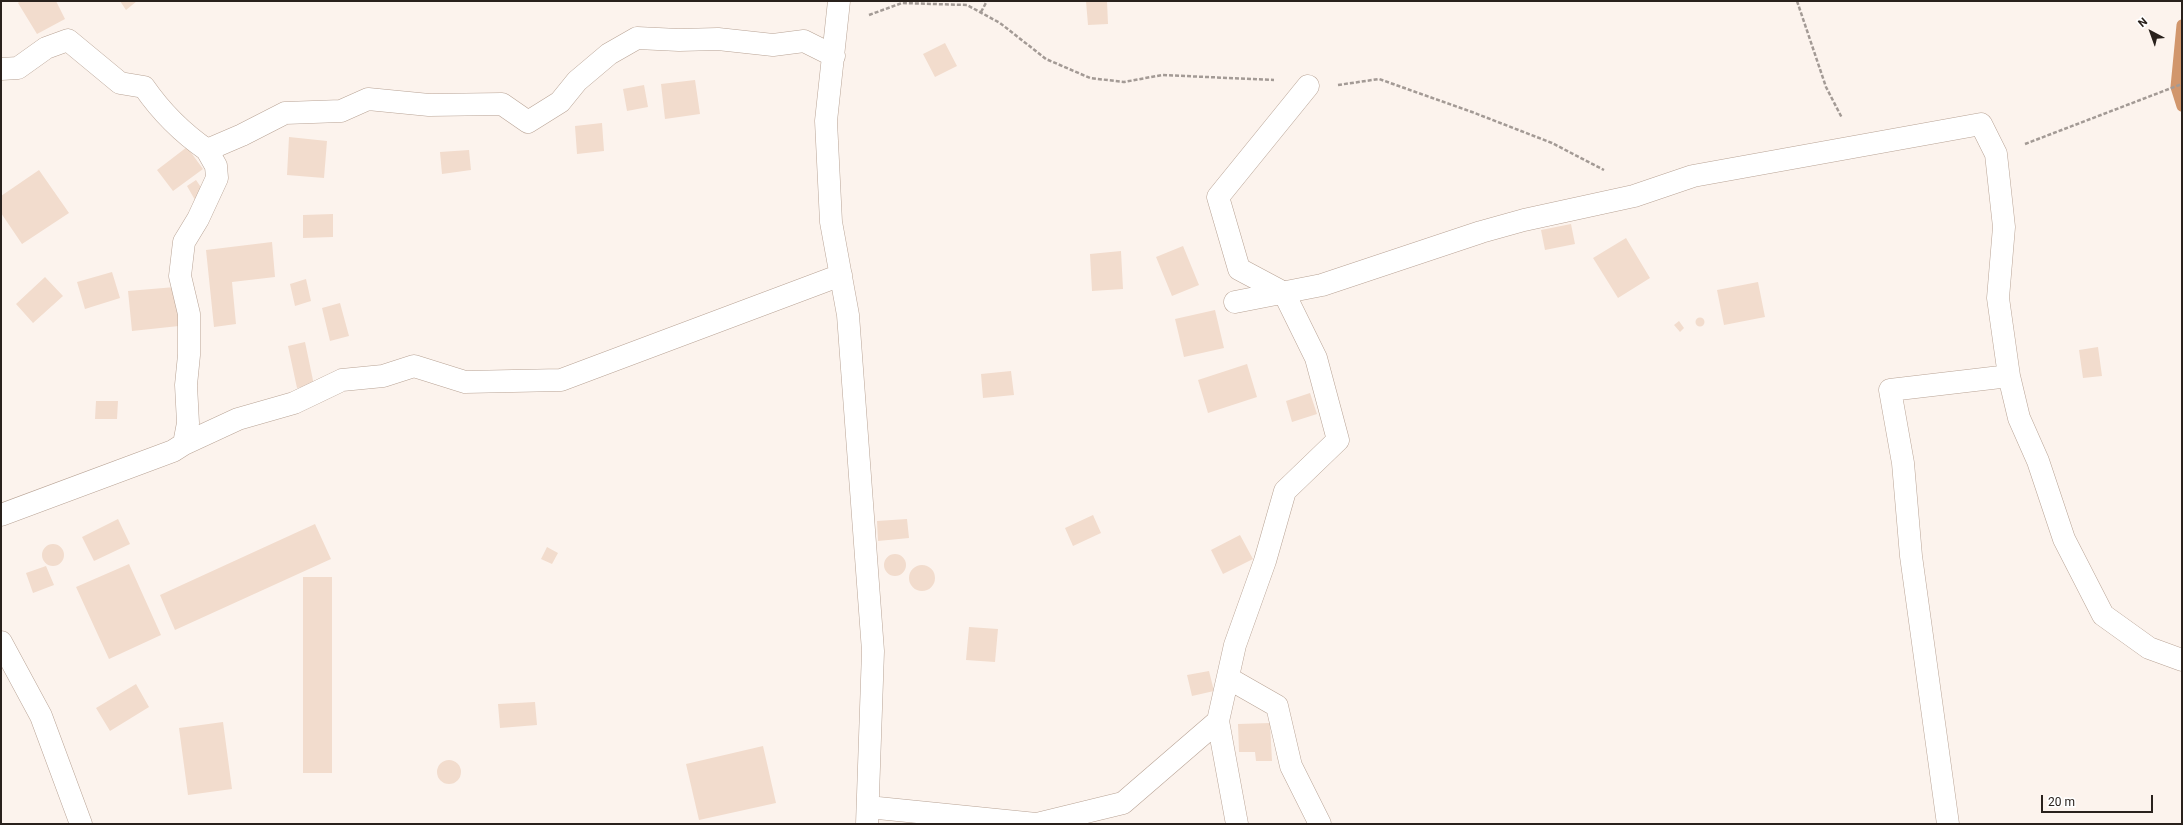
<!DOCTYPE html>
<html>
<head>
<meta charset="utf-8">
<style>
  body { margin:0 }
  #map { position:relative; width:2183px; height:825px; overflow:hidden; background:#fcf3ed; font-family:Roboto,sans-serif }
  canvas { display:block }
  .frame { position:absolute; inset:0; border:2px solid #29211c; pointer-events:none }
  .north { position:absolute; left:2131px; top:12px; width:40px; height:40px; -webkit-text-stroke:3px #fff; paint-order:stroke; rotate:319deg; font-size:11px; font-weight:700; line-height:16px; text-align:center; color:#29211c }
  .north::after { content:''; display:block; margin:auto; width:14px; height:18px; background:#29211c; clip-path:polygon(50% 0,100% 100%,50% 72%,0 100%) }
  .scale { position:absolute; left:2041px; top:795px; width:112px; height:18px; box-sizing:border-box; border:2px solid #29211c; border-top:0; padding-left:5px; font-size:12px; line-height:14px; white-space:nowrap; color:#29211c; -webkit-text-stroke:3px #fff; paint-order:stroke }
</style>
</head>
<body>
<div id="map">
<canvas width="2183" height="825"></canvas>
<div class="frame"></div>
<div class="north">N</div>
<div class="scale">20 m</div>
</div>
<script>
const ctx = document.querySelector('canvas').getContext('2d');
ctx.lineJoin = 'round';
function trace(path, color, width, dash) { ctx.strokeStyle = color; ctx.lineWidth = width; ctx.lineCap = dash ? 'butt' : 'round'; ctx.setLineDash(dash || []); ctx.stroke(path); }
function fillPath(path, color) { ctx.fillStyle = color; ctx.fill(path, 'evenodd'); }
const stream = new Path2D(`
  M2182,25l-6,62 6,19`);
const building = new Path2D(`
  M20,1h36l9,18 -28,15 -19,-31z
  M120,1h17l-11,9z
  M1086,1h21l1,23 -20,1z
  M945,43l12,23 -22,11 -12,-23z
  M695,80l5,34 -35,5 -4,-35z
  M644,85l4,22 -21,4 -4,-22z
  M602,123l2,28 -27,3 -2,-28z
  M289,137l38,4 -3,37 -37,-3z
  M187,147l16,22 -30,22 -16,-21z
  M469,150l2,20 -29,4 -2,-22z
  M39,170l30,43 -47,31 -21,-31v-17z
  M196,180l9,13 -10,7 -8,-14z
  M333,214v23l-30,1v-23z
  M1571,224l4,20 -30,6 -4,-20z
  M1626,238l24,40 -32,20 -25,-40z
  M272,242l3,35 -43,5 4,42 -22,3 -8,-77z
  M1183,246l16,39 -27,11 -16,-39z
  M1121,251l2,38 -31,2 -2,-37z
  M112,272l8,26 -35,11 -8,-27z
  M45,277l18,19 -30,27 -17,-19z
  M306,279l5,22 -16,5 -5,-22z
  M1758,282l7,35 -41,8 -7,-35z
  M175,287l4,39 -47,5 -4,-40z
  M340,303l9,33 -19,5 -8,-33z
  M1215,310l9,38 -40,9 -9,-38z
  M1695.5 322a4.5 4.5 0 1 1 9 0a4.5 4.5 0 1 1-9 0Z
  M1679,321l5,7 -4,4 -6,-7z
  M305,342l9,43 -17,3 -9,-42z
  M2098,347l4,29 -19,2 -4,-28z
  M1247,364l10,33 -49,16 -10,-33z
  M1011,371l3,24 -31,3 -2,-24z
  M1310,393l7,21 -25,8 -6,-21z
  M96,401h22l-1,18h-22z
  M1093,515l8,18 -28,13 -8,-18z
  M118,519l12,25 -36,17 -12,-24z
  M907,519l2,19 -31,3 -1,-20z
  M315,524l16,35 -156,71 -15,-35z
  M1240,535l13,24 -30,15 -12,-24z
  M42 555a11 11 0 1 1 22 0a11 11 0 1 1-22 0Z
  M547,547l11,6 -6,11 -11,-5z
  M884 565a11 11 0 1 1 22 0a11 11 0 1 1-22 0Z
  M129,564l32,71 -52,24 -33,-72z
  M909 578a13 13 0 1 1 26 0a13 13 0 1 1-26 0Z
  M46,566l8,19 -21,8 -7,-20z
  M303,577h29v196h-29z
  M969,627l29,2 -3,33 -29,-2z
  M1209,671l5,20 -22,5 -5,-21z
  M136,684l13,23 -39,24 -14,-23z
  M535,702l2,23 -37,3 -2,-24z
  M223,722l9,67 -44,6 -9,-67z
  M1270,723l2,38h-16l-1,-9h-16l-1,-28z
  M763,746l13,57 -77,17 -13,-56z
  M437 772a12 12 0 1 1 24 0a12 12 0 1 1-24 0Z`);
const path = new Path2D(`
  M1797,1l29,86 16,31
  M981,12l6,-11
  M869,15l33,-12 65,2 33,18 46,36 44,19 34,4 38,-7 112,5
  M1338,85l41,-6 93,33 80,31 52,27
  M2025,144l157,-60`);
const minor = new Path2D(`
  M839,1l-13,120 5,101 17,93 25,336 -6,173
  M1,69l17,-1 28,-20 22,-8 52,43 24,4c18,26 37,45 63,63l35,-15 43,-22 56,-2 27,-12 61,6 73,-1 26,18 32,-20 17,-21 32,-27 28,-16 42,2 39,-1 55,6 31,-4 30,15
  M1235,302l87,-17 159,-53 43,-12 110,-24 59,-20 288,-52 15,30 8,73 -6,71 11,78 10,42 19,43 26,78 39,76 46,33 33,12
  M184,444l4,-21 -2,-38 3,-30v-41l-9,-38 4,-34 14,-23 19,-41 -1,-12 -9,-16
  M1,515l172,-64 11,-7 54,-25 56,-16 48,-23 41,-4 31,-10 51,16 96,-2 280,-105
  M1,642l40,74 40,108
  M1228,678l49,28 14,60 29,58
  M868,807l168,17
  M1037,824l86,-21 95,-82
  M1237,824l-19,-103 17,-76 30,-84 20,-70 53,-51 -22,-82 -32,-65 -45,-24 -21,-72 90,-111
  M1948,824l-37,-268 -8,-93 -13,-73 119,-14`);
trace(stream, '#d1966c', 11);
fillPath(building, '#f2dccd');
trace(minor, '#b8a395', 23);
trace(path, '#a39a95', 2.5, [4, 2]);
trace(minor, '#fff', 22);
</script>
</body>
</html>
